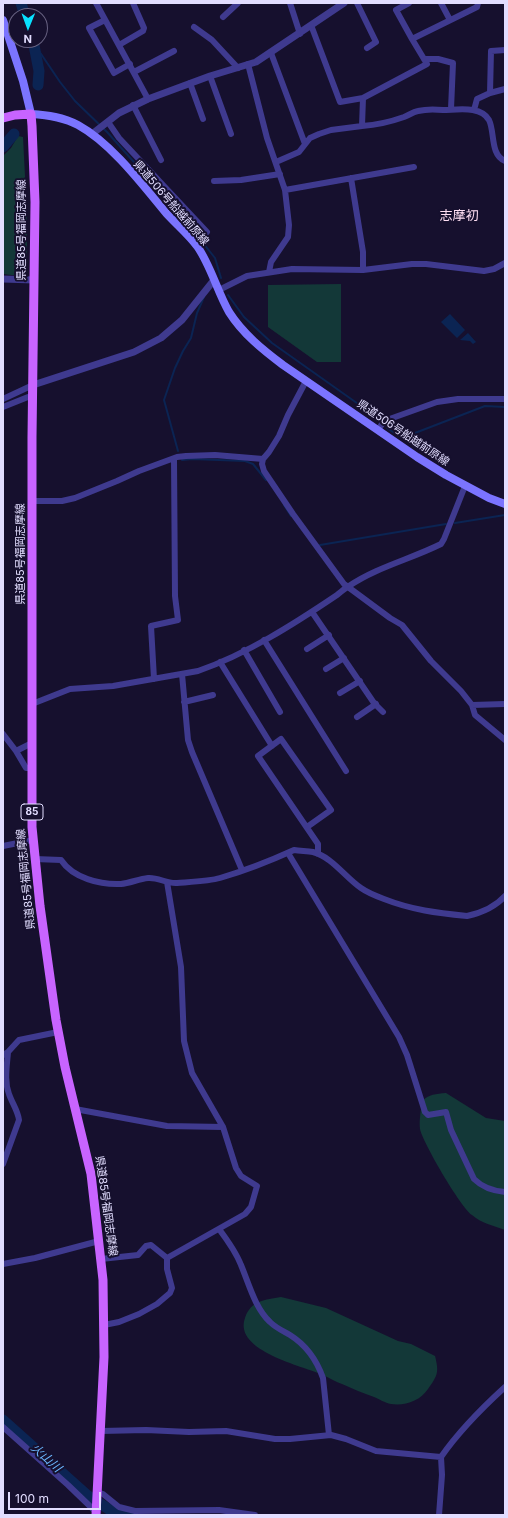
<!DOCTYPE html>
<html>
<head>
<meta charset="utf-8">
<style>
  body { margin:0 }
  #map { position:relative; width:508px; height:1518px; overflow:hidden; background:#16102e; font-family:Inter,sans-serif }
  canvas { display:block }
  .frame { position:absolute; inset:0; border:4px solid #e2ddff; pointer-events:none }
  .north { position:absolute; left:8px; top:8px; width:40px; height:40px; box-sizing:border-box; background:#16102e; border:1px solid #686282; border-radius:50%; rotate:181deg; font-size:11px; font-weight:700; line-height:16px; text-align:center; color:#e2ddff }
  .north::after { content:''; display:block; margin:auto; width:14px; height:18px; background:#09e1ff; clip-path:polygon(50% 0,100% 100%,50% 72%,0 100%) }
  .scale { position:absolute; left:8px; top:1492px; width:93px; height:18px; box-sizing:border-box; border:2px solid #e2ddff; border-top:0; padding-left:5px; font-size:12px; line-height:14px; white-space:nowrap; color:#e2ddff; -webkit-text-stroke:3px #16102e; paint-order:stroke }
</style>
</head>
<body>
<div id="map">
<canvas width="508" height="1518"></canvas>
<div class="frame"></div>
<div class="north">N</div>
<div class="scale">100 m</div>
</div>
<script>
const ctx = document.querySelector('canvas').getContext('2d');
ctx.lineJoin = 'round';
function fillPath(path, color) { ctx.fillStyle = color; ctx.fill(path, 'evenodd'); }
function trace(path, color, width, dash) { ctx.strokeStyle = color; ctx.lineWidth = width; ctx.lineCap = dash ? 'butt' : 'round'; ctx.setLineDash(dash || []); ctx.stroke(path); }
function label(font, color, halo, rows, align = 'center') {
  ctx.font = font + ' Inter,"Noto Sans JP",sans-serif'; ctx.lineWidth = 4; ctx.setLineDash([]); ctx.textBaseline = 'middle'; ctx.strokeStyle = halo; ctx.fillStyle = color; for (const [text, x, y, turn = 0] of rows) {
    ctx.save(); ctx.translate(x, y); ctx.rotate((+turn || 0) * Math.PI / 180); ctx.textAlign = isNaN(turn) ? turn : align; if (halo) ctx.strokeText(text, 0, 0); ctx.fillText(text, 0, 0); ctx.restore();
  }
}
const green = new Path2D(`
  M18,136l5,1 4,79v55c-6,6 -16,4 -24,3v-118l8,-8z
  M341,284v78h-24l-49,-35v-42z
  M446,1093l40,25 19,3v109c-11,-4 -24,-7 -33,-15 -11,-7 -50,-74 -52,-86 -1,-9 1,-19 2,-28 7,-7 14,-7 24,-8z
  M281,1297l45,11 72,33 13,3 24,12c4,16 3,19 -7,33 -8,12 -23,17 -37,15 -6,-1 -12,-5 -17,-7 -11,-4 -21,-8 -32,-13 -6,-2 -12,-6 -19,-9 -20,-9 -90,-24 -78,-57 6,-18 20,-18 36,-21z`);
const water = new Path2D(`
  M450,314l15,16 -8,8 -16,-16z
  M468,333l8,9 -3,2 -3,-3 -10,-1z`);
const stream = new Path2D(`
  M35,45l25,37 15,19 32,31 69,77 39,49 6,20
  M228,295l16,22 28,26 106,75
  M387,428l15,10 83,-32 20,1
  M178,451l-14,-51 11,-32 8,-17 8,-13 6,-25 7,-16
  M182,460l10,-1 53,2 8,3 13,16
  M284,505l7,11
  M455,523l50,-8
  M320,545l126,-21`);
const river = new Path2D(`
  M21,3l4,13
  M33,40l6,31 -1,14
  M3,147l11,-13
  M3,1420l84,75 23,15 22,5`);
const minor = new Path2D(`
  M96,3l52,96
  M290,3l10,31
  M357,3l19,39 -9,6
  M409,3l-13,7 16,29 65,-32 1,-4
  M441,3l9,17
  M223,17l15,-14
  M105,20l-16,8 25,45 16,-9
  M311,25l29,77 23,-4
  M194,27l18,13 26,28
  M412,39l15,25 -64,34 -1,28c14,-1 28,-4 42,-9 5,-2 9,-5 14,-6 8,-2 16,-2 25,-1 13,0 38,-5 46,10 6,12 1,35 16,41
  M119,45l24,-14 1,-3 -11,-25
  M505,50l-14,1 -1,42 15,-4
  M271,53l34,91
  M424,59h14l15,4 -2,46
  M248,64l19,74 18,52 4,35 -1,12 -17,25 -2,10
  M134,72l40,-21
  M210,76l21,58
  M190,83l13,36
  M133,105l28,55
  M474,110l3,-11 13,-6
  M108,122l11,16 88,94 -14,10
  M276,162l23,-10 11,-14 9,-4 12,-4 31,-4
  M351,178l12,74v18
  M214,181l27,-1 39,-6
  M285,190l129,-23
  M219,290l28,-14 45,-7 71,1 49,-6h14l58,7 10,-2 11,-6
  M306,381l-18,34 -9,21 -10,16 -6,7 -1,5 2,7 29,43 51,70 46,34 12,7 29,36 30,30 11,14 3,10 30,25
  M3,399l30,-14
  M3,407l25,-10 5,1
  M378,430l6,-9 53,-19 21,-3h47
  M33,501h29l13,-3 42,-17 22,-10 38,-14 9,-1 29,-1 48,4
  M312,612l62,91 9,9
  M264,640l82,131
  M307,649l22,-14
  M244,650l36,62
  M220,662l52,84
  M326,669l18,-11
  M182,674l6,66 4,12 50,118
  M154,679l-3,-53 27,-6 -3,-24 -1,-137
  M340,693l20,-12
  M184,702l29,-7
  M32,704l38,-15 43,-3 85,-15c49,-17 96,-47 139,-76 4,-3 8,-7 12,-9 28,-19 62,-27 92,-42l3,-5 21,-53
  M472,705l33,-1
  M357,717l19,-13
  M3,734l13,17 10,17h6
  M16,751l16,-8
  M307,827l24,-17 -50,-71 -23,17 60,88v10
  M3,846l30,-6
  M288,853l111,184 8,18 18,57 3,3 18,-3 5,18 23,49c9,9 19,12 31,13
  M35,859l26,1c12,18 39,25 60,24 9,-1 18,-5 27,-6 10,-1 19,6 29,5 12,-1 33,-2 43,-5 24,-7 52,-18 74,-28 6,1 13,1 19,2 19,5 32,25 48,36 7,5 15,8 23,11 28,11 53,14 83,17 14,-3 29,-10 38,-20
  M3,1055l5,-3 11,-12 39,-8
  M75,1109l92,17 56,1
  M3,1164l16,-44c-1,-9 -7,-17 -10,-26 -5,-13 -2,-28 -1,-42
  M219,1229c9,12 17,23 22,36 8,19 14,43 29,57 6,6 13,9 20,13 16,10 27,26 33,43l6,57
  M167,1258l78,-44 6,-7 6,-21 -16,-10 -5,-8 -13,-41 -31,-54 -8,-32 -3,-74 -14,-85
  M101,1259l37,-4 8,-9 5,-1 16,13v11l5,19 -2,5 -13,11 -18,10 -20,8 -15,3
  M3,1264l32,-6 64,-17
  M3,1427l65,58 28,27
  M101,1431l45,-1 43,2 37,-1 49,8h15l41,-4 15,4 30,12 65,6
  M97,1492l6,2 16,13 16,4 84,-1 36,5
  M439,1515l3,-40 -1,-18c18,-26 41,-49 64,-70`);
const tertiary = new Path2D(`
  M92,134l27,-21 29,-14 62,-23 46,-14 88,-59
  M3,279l31,1
  M33,385l101,-33 27,-14 21,-18 32,-40`);
const secondary = new Path2D(`
  M3,20l20,61 8,33c17,1 32,3 47,11 33,18 64,59 88,88 10,11 22,21 31,33 14,20 20,45 32,66 14,22 34,38 54,53l134,92 29,18 43,23 16,6`);
const primary = new Path2D(`
  M3,118l12,-3 16,-1 1,12 3,76 -3,235v390l8,79 16,114 9,47 26,107 12,106 1,77 -8,158`);
const shields = [
  [32,812,22]
];
const shieldNames = [
  ["85",32,812]
];
const streetNames = [
  ["県道506号船越前原線",171,203,49],
  ["県道85号福岡志摩線",22,230,-90],
  ["県道506号船越前原線",403,433,34],
  ["県道85号福岡志摩線",21,554,-90],
  ["県道85号福岡志摩線",26,879,-96],
  ["県道85号福岡志摩線",106,1206,82]
];
const waterNames = [
  ["火山川",46,1458,42]
];
const quarterNames = [
  ["志摩初",459,216]
];
fillPath(green, '#133838');
fillPath(water, '#0b2453');
trace(stream, '#0b2453', 2);
trace(river, '#0b2453', 11);
trace(minor, '#3f3a8f', 6);
trace(tertiary, '#3f3a8f', 7);
trace(secondary, '#7b74ff', 8);
trace(primary, '#c864ff', 9);
for (const [x, y, w] of shields) { const box = new Path2D(); box.roundRect(x - w / 2, y - 8, w, 16, 3); ctx.fillStyle = '#16102e'; ctx.fill(box); trace(box, '#e2ddff', 1); }
label('bold 10px', '#e2ddff', null, shieldNames);
label('11px', '#e2ddff', '#16102e', streetNames);
label('italic 12px', '#6bb7ff', '#16102e', waterNames);
label('13px', '#ffdff3', '#16102e', quarterNames);
</script>
</body>
</html>
